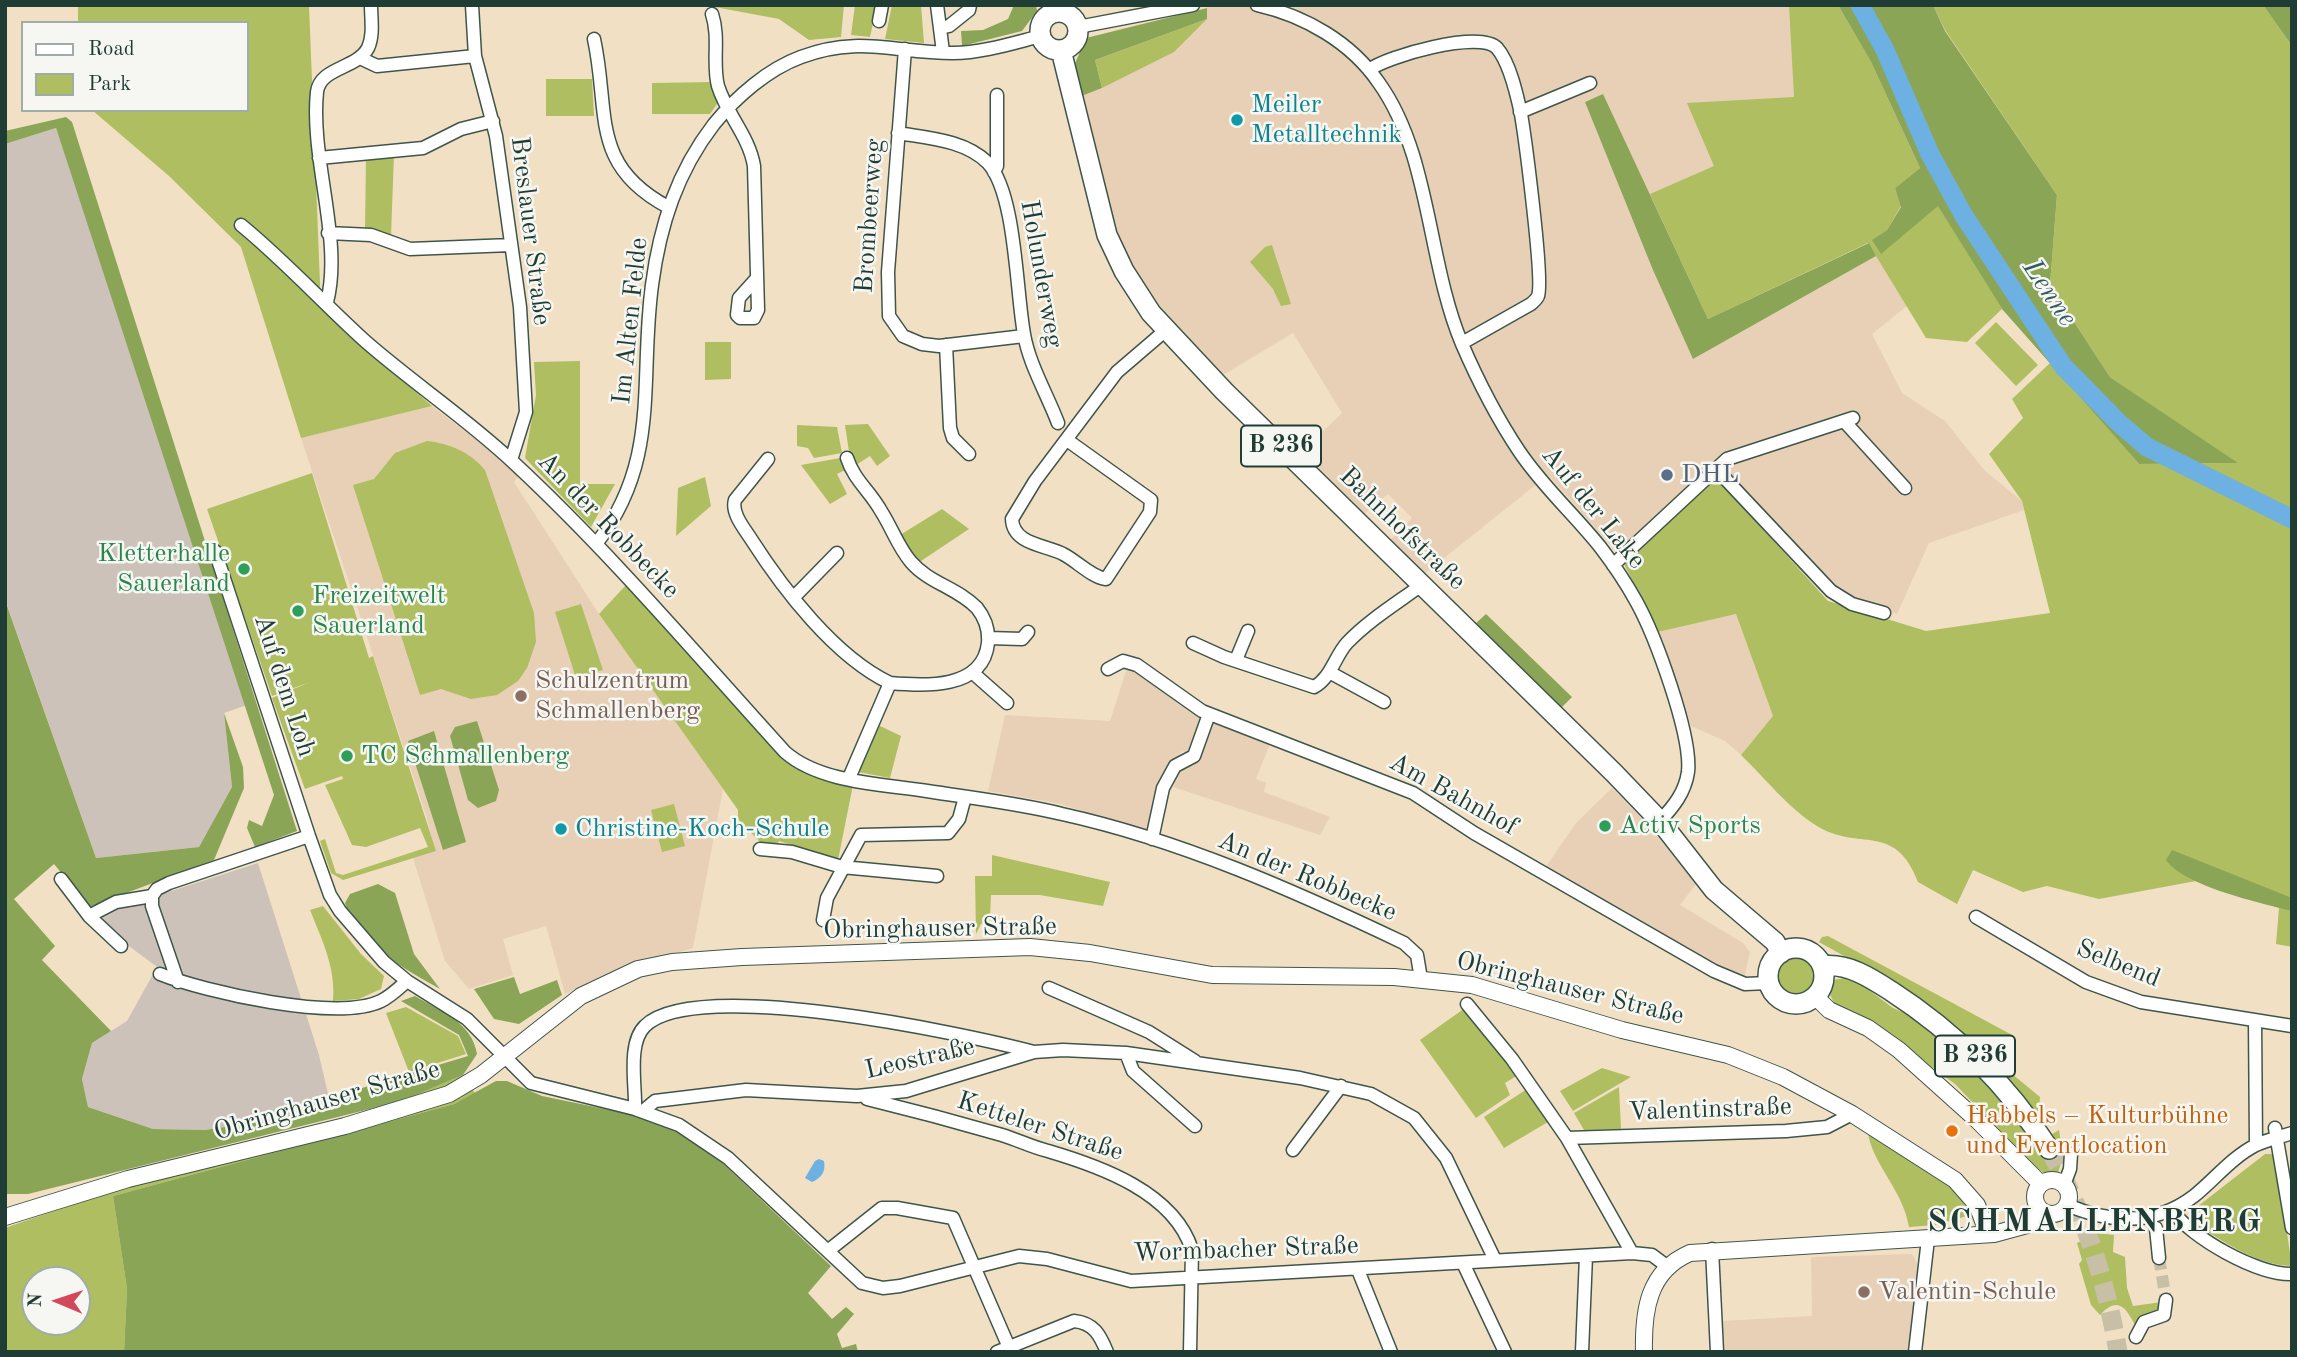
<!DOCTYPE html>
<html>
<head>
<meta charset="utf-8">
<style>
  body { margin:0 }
  #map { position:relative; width:2297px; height:1357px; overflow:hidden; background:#f2e0c4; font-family:"Old Standard TT",serif }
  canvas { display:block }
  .frame { position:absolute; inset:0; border:7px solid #1f3d34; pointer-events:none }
  .legend { position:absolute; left:21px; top:21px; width:228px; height:91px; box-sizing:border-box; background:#f6f6f2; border:2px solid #a0aca6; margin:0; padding:9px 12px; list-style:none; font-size:21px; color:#1f3d34 }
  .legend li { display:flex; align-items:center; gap:14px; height:35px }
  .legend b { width:35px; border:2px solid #a0aca6 }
  .north { position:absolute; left:21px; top:1266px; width:70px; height:70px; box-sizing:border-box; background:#f6f6f2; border:2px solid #a0aca6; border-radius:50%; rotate:272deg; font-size:19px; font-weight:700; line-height:28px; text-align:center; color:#1f3d34 }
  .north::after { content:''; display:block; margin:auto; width:24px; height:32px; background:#d1495b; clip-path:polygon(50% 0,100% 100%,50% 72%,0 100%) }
</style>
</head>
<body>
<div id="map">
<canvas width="2297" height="1357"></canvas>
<div class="frame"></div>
<ul class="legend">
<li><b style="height:9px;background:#fff"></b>Road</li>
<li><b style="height:19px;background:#afbe61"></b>Park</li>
</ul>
<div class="north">N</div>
</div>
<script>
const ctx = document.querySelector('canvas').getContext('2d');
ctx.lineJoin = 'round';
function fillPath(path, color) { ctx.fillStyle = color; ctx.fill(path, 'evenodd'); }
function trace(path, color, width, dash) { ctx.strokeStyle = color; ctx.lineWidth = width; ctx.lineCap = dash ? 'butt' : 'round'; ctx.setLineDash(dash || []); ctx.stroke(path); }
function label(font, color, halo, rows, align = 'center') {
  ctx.font = font + ' "Old Standard TT",serif'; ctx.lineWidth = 5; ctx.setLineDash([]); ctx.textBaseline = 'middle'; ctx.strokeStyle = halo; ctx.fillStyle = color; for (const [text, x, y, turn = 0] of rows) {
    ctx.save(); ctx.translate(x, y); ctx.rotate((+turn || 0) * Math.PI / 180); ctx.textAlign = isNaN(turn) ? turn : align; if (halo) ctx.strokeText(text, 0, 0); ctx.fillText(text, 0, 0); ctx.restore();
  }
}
const built = new Path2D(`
  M1207,5h616l79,200 -194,114 -105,-224 -17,6 107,258 183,-103 31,50 -35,28 30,59 43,28 40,50 37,30 2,9 -95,33 -32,71 -51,-20 -33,-28 -94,-103 -103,88 -68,-76 -125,100 -33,-35 22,-22 -24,-24 -25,21 -61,-64 40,-38 -49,-80 -70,42 -65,-67 -39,-65 -40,-146 23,-9 105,-69z
  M432,406l88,68 -6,8 85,132 124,175 -30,159 -88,28 -40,18 -19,-68 -43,13 10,36 -44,14 -24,-28 -32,-103 22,-7 -9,-36 -125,-377z
  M1736,614l37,102 -32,39 -16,-14 -34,-15 -33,-94z
  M1128,665l143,76 -15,38 10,4 -2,9 66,25 -10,18 -147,-48 9,-21h10l7,-7 -17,-8 -18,24 -15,58 -88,-29 -73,-13 17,-76 105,6z
  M1612,788l35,36 49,60 -16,21 63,38 7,9 -6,27 -199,-111 31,-45z
  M1912,1254l8,14 -10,84h-188v-31l90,-5 -1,-59z`);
const industrial = new Path2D(`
  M56,128l191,577 -23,8 8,74 -33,60 -103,11 -91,-259v-455z
  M258,863l61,192 10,43 -45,20 -79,12 -52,-1 -65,-22 -6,-28 10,-36 35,-22 30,-54 -40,-30 -16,-18 24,-13z`);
const green = new Path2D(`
  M78,5h231l12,304 111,97 -131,32 -60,-191 -72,-71 -77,-66h155v-87h-169z
  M704,5h140l-3,32 -32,3 -30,-21z
  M855,5h22l-7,32 -19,-2z
  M892,5h29l3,38 -39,-4z
  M1789,5h49l33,57 49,106 -25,20 6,18 -14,24 -14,10 41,-16 24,-19 64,104 -35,33 -41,-4 -58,-95 -160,76 -58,-125 64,-28 -27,-63 107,-6z
  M1933,5h330l29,41v901l-16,-3 3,-36 -83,-27 -97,18 -52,-13 -24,6 -50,-22 -16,34 -39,-22c-23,-61 -59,-30 -101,-56 -29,-18 -52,-48 -76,-71l32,-39 -37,-102 -78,18 -35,-70 88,-82 8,1 109,120 98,30 124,-18 -28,-112 -33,-47 34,-36 -11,-19 38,-36 89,101 98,-1 -127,-86 -60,-92 7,-90 -112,-165z
  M1207,19l-33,33 -72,36 -7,-28z
  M546,79h46l2,37h-48z
  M713,82l6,19 -9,13h-58v-31z
  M394,154l-3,83 -26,-8 1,-72z
  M1272,245l19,59 -10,2 -8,-17 -23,-27 15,-15z
  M1996,322l42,43 -22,21 -41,-43z
  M705,342h26v37l-26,1z
  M580,361v123h35l-24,43 -66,-69 11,-63 -2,-33z
  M868,424l22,32 -13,10 -7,-10 -14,9 -7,-13 -4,-27z
  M797,425l40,2 5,26 -28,5 -6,-10 -11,-2z
  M427,441c24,3 43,11 58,29l49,143 2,29 -9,26 -9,13 -21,14 -26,4 -30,-10 -21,6 -67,-210 21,-6 21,-26z
  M840,458l5,12 -8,4 10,20 -17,10 -29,-39z
  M312,473l57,185 4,-2 63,195 -93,29 -12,-7 -11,-32 5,-2 11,34 7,2 85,-28 -8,-19 -54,19 -14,-2 -27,-60 18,-6 -1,-3 -37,13 -33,-91 38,-16 -38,14 -65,-187z
  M705,477l6,29 -35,30 2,-48z
  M942,509l27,20 -51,34 -18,-28z
  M627,584l155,174 36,18 35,9 -15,75 -59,-19 -2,3 -16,-1 -23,-24v-9l-139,-196z
  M581,604l22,66 -27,8 -21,-66z
  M878,725l23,11 -11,42 -32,-6z
  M674,804l11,42 -23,6 -11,-42z
  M992,855l118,27 -7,24 -63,-11h-49l-1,24 -9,5 -5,10 -1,-58h17z
  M323,906l38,48 23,22 -3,13 -22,10 -26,2c3,-33 -11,-61 -23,-91z
  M1828,936l186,100 -14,28 40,33 -1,16 -3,4 -124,-123 -93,-52 3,-5z
  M1777 976a20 20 0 1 1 40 0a20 20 0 1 1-40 0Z
  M1846,978l11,3 36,27 28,12 69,61 54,74 14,-9 -6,-12 7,-4 4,26 -5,17h-14l-13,-10 -76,-79 -82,-60 -39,-21 -7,-15 5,-8z
  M406,1007l52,29 8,18 -57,18 -23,-59z
  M1465,1008l53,67 -13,8 5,12 -34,23 -56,-78z
  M1602,1068l29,9 -58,34 -13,-20z
  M463,1075l12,18 -21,11 -341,92 14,93 -3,63h-119v-124c152,-54 310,-91 458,-153zM35,1280h42v42h-42z
  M1619,1087l2,42 -37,1 -10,-17z
  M1527,1089l21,33 -44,26 -20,-31z
  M1868,1133c23,14 102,55 99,83l-31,9 -27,2c-6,-37 -36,-62 -41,-94z
  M2265,1154h10l17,112c-37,-1 -66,-24 -98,-42l-3,-6 2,-8z
  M2097,1233l17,2 -1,17 12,5 2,31 6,18 29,-4 -2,8 -25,15c-9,-16 -16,-30 -35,-10l-9,-10 -12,-41 3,-4 -5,-17z`);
const forest = new Path2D(`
  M1014,5h22l1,6 -15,20 -60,15 -1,-15 22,-1 25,-11z
  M1838,5h95l12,26 112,164 -7,90 60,92 128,86 -99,1 -137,-155 -64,-103 -57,48 -9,-14 15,-10 14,-23 -6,-19 25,-20 -49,-106z
  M2263,5h29v41z
  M1207,8v11l-112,41 7,28 -23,9 -6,-29 13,-30z
  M1603,94l105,225 161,-76 7,13 -183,103 -40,-89 -68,-168z
  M66,117l6,5 225,709 -42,16 -8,-19 2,-8 13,6 12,-31 -218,-667 -51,16v-13z
  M5,600l91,258 103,-11 33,-60 -8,-74 19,54 1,21 -30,72 -125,47 -35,-43 -40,35 41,47 -13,14 69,71 -19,12 -10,36 6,28 65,22 52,1 79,-12 45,-20 139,-42 -9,-21 -58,-34 14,-5c25,15 57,26 62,58l-14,21 -65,27 -370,92h-23z
  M1486,614l86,83 -11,11 -86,-84z
  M477,721l22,69 -3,11 -18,7 -10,-8 -18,-64 5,-9z
  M434,731l32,111 -23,8 -35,-109z
  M2172,850l120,48v13c-32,-8 -108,-25 -126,-51z
  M378,884l17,9 19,61 26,35c-33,-19 -86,-46 -95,-86l5,-9z
  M514,977l6,17 37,-14 5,15 -43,29 -25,-5 -20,-30z
  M496,1081h11l35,15 87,18 65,22 137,130 -23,27 24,26 14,-12 8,7 -17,20 5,14 14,-4 2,8h-734l3,-63 -14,-93 341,-92z`);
const water = new Path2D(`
  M819,1159l5,2c2,11 -3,17 -12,21l-7,-4 10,-17z`);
const river = new Path2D(`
  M1860,5l25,45 45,104 34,62 99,150 56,57 28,24 145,72`);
const streetTunnel = new Path2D(`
  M2159,1258l7,42`);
const primaryTunnel = new Path2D(`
  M2049,1149c35,65 57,130 69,203`);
const street = new Path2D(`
  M472,5l3,51 21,80 24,171 6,105 -15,48
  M937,5l6,47
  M1257,5c48,11 94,37 122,78 52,73 48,178 83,261 16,37 35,74 57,107 24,36 56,64 82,97 13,17 25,35 35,53 19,34 56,134 52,171 -3,21 -15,35 -28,49
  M712,14c8,24 0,49 6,72 9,29 31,50 36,80l4,144 -4,8h-14l-3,-3 2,-17 18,-20
  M879,21l3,-16
  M1078,27l115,-22
  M940,28l9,-2 20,-16 1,-5
  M594,39c16,73 -5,126 74,168
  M905,49l-17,223 1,44 14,20 19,8 17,2 85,-10
  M360,58l17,8 98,-10
  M1369,70c18,-14 111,-40 128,-22 13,15 20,47 24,66 4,24 23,166 17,182 -1,3 -5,6 -7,8l-69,39
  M1520,112l70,-29
  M898,133c30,5 67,7 90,30 28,31 28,128 36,171 5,30 23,60 34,89
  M319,158l104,-10 38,-19 32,-8
  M994,172l3,-6v-71
  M241,225c44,36 82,78 124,116 48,42 101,77 148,121 97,90 183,192 272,290 35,31 98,32 142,39 45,7 90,12 135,23 118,26 233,77 342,129l13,12 4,24
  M328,233l43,2 39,14 101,-4
  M327,302c16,-62 -17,-143 -10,-210 3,-25 40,-23 51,-44 6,-13 3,-29 3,-43
  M946,345l4,83 3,10 16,16
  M1844,421l61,67
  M1067,440l84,60 -1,12 -44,67c-15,-2 -29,-18 -43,-25 -16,-9 -50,-9 -51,-35l23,-38 82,-109 49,-42
  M847,458c7,22 23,33 34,53 11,17 17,36 30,51 18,21 47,26 66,46 8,10 12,23 11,35 -5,47 -64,43 -98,40
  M768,459l-33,41c-4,13 9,28 16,39 32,50 84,118 139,144l-41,95
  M1717,470l114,121 21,13 32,9
  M596,544c65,-83 43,-163 56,-259 8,-60 25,-113 62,-161 22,-27 54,-55 87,-67 58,-22 94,-4 152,-4 29,0 60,-10 88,-17
  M215,551l94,285 21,59 10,16 44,51 23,19 60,38 64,64 104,26 44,16 49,33 134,125 21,5 17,-2 119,-30 28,3 84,22 501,-28 20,2 16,12
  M1613,565l114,-106 126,-41
  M793,598l44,-45
  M988,638l34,1 6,-7
  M1193,643l31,14 90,30c17,-9 21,-31 33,-44 22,-23 50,-40 76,-59
  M1236,660l12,-29
  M1108,669l15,-8 14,4 65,46 211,82 61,40 240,138 31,13 24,-1
  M1329,672l55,30
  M973,673l34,30
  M1152,839l11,-51 12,-22 19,-10 15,-42
  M760,849l32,3 50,15 95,9
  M61,879l28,37 32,30
  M152,896v10l26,76
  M89,916l27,-14 36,-6 5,-7 12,-6 140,-47
  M1976,917l110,65 55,20 151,24
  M823,920l4,-22 34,-63 87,-2 11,-14 6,-22
  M160,974c45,18 177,48 221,27 10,-5 18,-13 26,-20
  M1049,988l100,44 46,29
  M1467,1004l45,55 55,79 65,115
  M2255,1020l1,125
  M1126,1053l7,18 62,55
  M867,1099c45,11 90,23 135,36 16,5 30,12 46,16 51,15 126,41 144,99l-2,102
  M635,1109c1,-23 -8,-66 10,-83 50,-50 321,8 389,26
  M643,1111l12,-10 91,-11 111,6 49,-5 128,-39 29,-2 63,3 174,25 71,16 43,24 32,40 49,102
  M2275,1128l17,100
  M1567,1138l219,-7 41,-4 25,-13
  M1293,1150l48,-64
  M2064,1185l6,-16 1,-15
  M2067,1205c43,18 88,21 127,-9 20,-16 38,-39 62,-51 11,-5 24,-8 36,-12
  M2172,1210c19,28 86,65 120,64
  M2156,1228l3,30
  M1712,1249l5,103
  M829,1250l53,-42h15l56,10 58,134
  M1463,1263l42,89
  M1358,1270l33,82
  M2136,1337l8,-15 20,-7 2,-15
  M997,1352l77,-31c20,2 26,14 33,31
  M1582,1352l4,-96
  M1915,1352l13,-113`);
const secondary = new Path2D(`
  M1816,997l13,13 39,18 31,22 78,70 64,64
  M2035 1197a17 17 0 1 1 34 0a17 17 0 1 1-34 0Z
  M5,1217l123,-38 217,-53 104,-32 32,-19 100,-79 57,-27 34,-7 70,-5 288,-10 60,6 122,22 182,2 78,8 150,45 106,25 55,22 69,37 103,66 22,25 11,29
  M1644,1352c-1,-41 4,-81 46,-99l304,-19 33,-9 15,-13`);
const primary = new Path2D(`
  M1040 31a19 19 0 1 1 38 0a19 19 0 1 1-38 0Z
  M1061,50l46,185 17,36 27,42 73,78 390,382 46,48 54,69 61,52 6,11
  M1768 976a28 28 0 1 1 56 0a28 28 0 1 1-56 0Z
  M1823,966c25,-3 48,12 68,25 65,42 116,93 158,158`);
const markers = [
  [1237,120,7,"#0f9aa8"],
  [1667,475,7,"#5c6f8a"],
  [244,569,7,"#2e9e5b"],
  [298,611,7,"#2e9e5b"],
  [521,696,7,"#8d6e63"],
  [347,756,7,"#2e9e5b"],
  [1605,826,7,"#2e9e5b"],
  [561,829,7,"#0f9aa8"],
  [1952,1131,7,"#e8710a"],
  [1864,1292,7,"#8d6e63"]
];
const shields = [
  [1281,446,80],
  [1975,1056,80]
];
const shieldNames = [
  ["B 236",1281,446],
  ["B 236",1975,1056]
];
const cultureNames = [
  ["Meiler",1251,105],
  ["Metalltechnik",1251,135],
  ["Christine-Koch-Schule",575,829]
];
const streetNames = [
  ["Brombeerweg",870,216,-86],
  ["Breslauer Straße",530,231,83],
  ["Holunderweg",1041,274,80],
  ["Im Alten Felde",631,321,-84],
  ["Auf der Lake",1593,508,51],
  ["An der Robbecke",608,526,46],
  ["Bahnhofstraße",1402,529,44],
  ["Auf dem Loh",284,686,72],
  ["Am Bahnhof",1453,795,29],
  ["An der Robbecke",1307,877,23],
  ["Obringhauser Straße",940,929,-1],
  ["Selbend",2118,964,22],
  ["Obringhauser Straße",1570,989,14],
  ["Leostraße",920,1059,-13],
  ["Obringhauser Straße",327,1101,-16],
  ["Valentinstraße",1710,1110,-2],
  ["Ketteler Straße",1040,1127,18],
  ["Wormbacher Straße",1246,1250,-2]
];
const serviceNames = [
  ["DHL",1681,475]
];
const leisureNames = [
  ["Kletterhalle",230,554,"right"],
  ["Sauerland",230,584,"right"],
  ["Freizeitwelt",312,596],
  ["Sauerland",312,626],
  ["TC Schmallenberg",361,756],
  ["Activ Sports",1619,826]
];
const educationNames = [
  ["Schulzentrum",535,681],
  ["Schmallenberg",535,711],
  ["Valentin-Schule",1878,1292]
];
const foodNames = [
  ["Habbels – Kulturbühne",1966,1116],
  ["und Eventlocation",1966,1146]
];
const waterNames = [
  ["Lenne",2049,293,56]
];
const districtNames = [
  ["SCHMALLENBERG",2095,1222]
];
fillPath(built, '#e7d0b6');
fillPath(industrial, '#cdc2b9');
fillPath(green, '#afbe61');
fillPath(forest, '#8ba557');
fillPath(water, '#6db0e2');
trace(river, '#6db0e2', 19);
trace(streetTunnel, '#c8bfa7', 12, [12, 6]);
trace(primaryTunnel, '#c8bfa7', 19, [19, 10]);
trace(street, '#3f554a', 15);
trace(secondary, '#3f554a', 18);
trace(primary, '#3f554a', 22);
trace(street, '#fff', 12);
trace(secondary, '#fff', 16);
trace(primary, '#fff', 19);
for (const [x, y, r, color] of markers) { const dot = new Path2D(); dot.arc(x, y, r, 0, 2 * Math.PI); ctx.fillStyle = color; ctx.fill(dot); trace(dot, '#f6f6f2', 2.5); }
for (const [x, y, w] of shields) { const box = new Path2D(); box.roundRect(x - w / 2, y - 20.5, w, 41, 5); ctx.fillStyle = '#f6f6f2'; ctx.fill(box); trace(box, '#1f3d34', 2); }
label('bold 24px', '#1f3d34', null, shieldNames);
label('26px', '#0d838f', '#f6f6f2', cultureNames, 'left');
label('26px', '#1f3d34', '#f6f6f2', streetNames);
label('26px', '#4e5e75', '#f6f6f2', serviceNames, 'left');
label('26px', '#27864d', '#f6f6f2', leisureNames, 'left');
label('26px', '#785e54', '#f6f6f2', educationNames, 'left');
label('26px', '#c56008', '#f6f6f2', foodNames, 'left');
label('italic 28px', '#325a60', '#f6f6f2', waterNames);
ctx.letterSpacing = '2px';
label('bold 33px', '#1f3d34', '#f6f6f2', districtNames);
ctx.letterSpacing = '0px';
</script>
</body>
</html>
